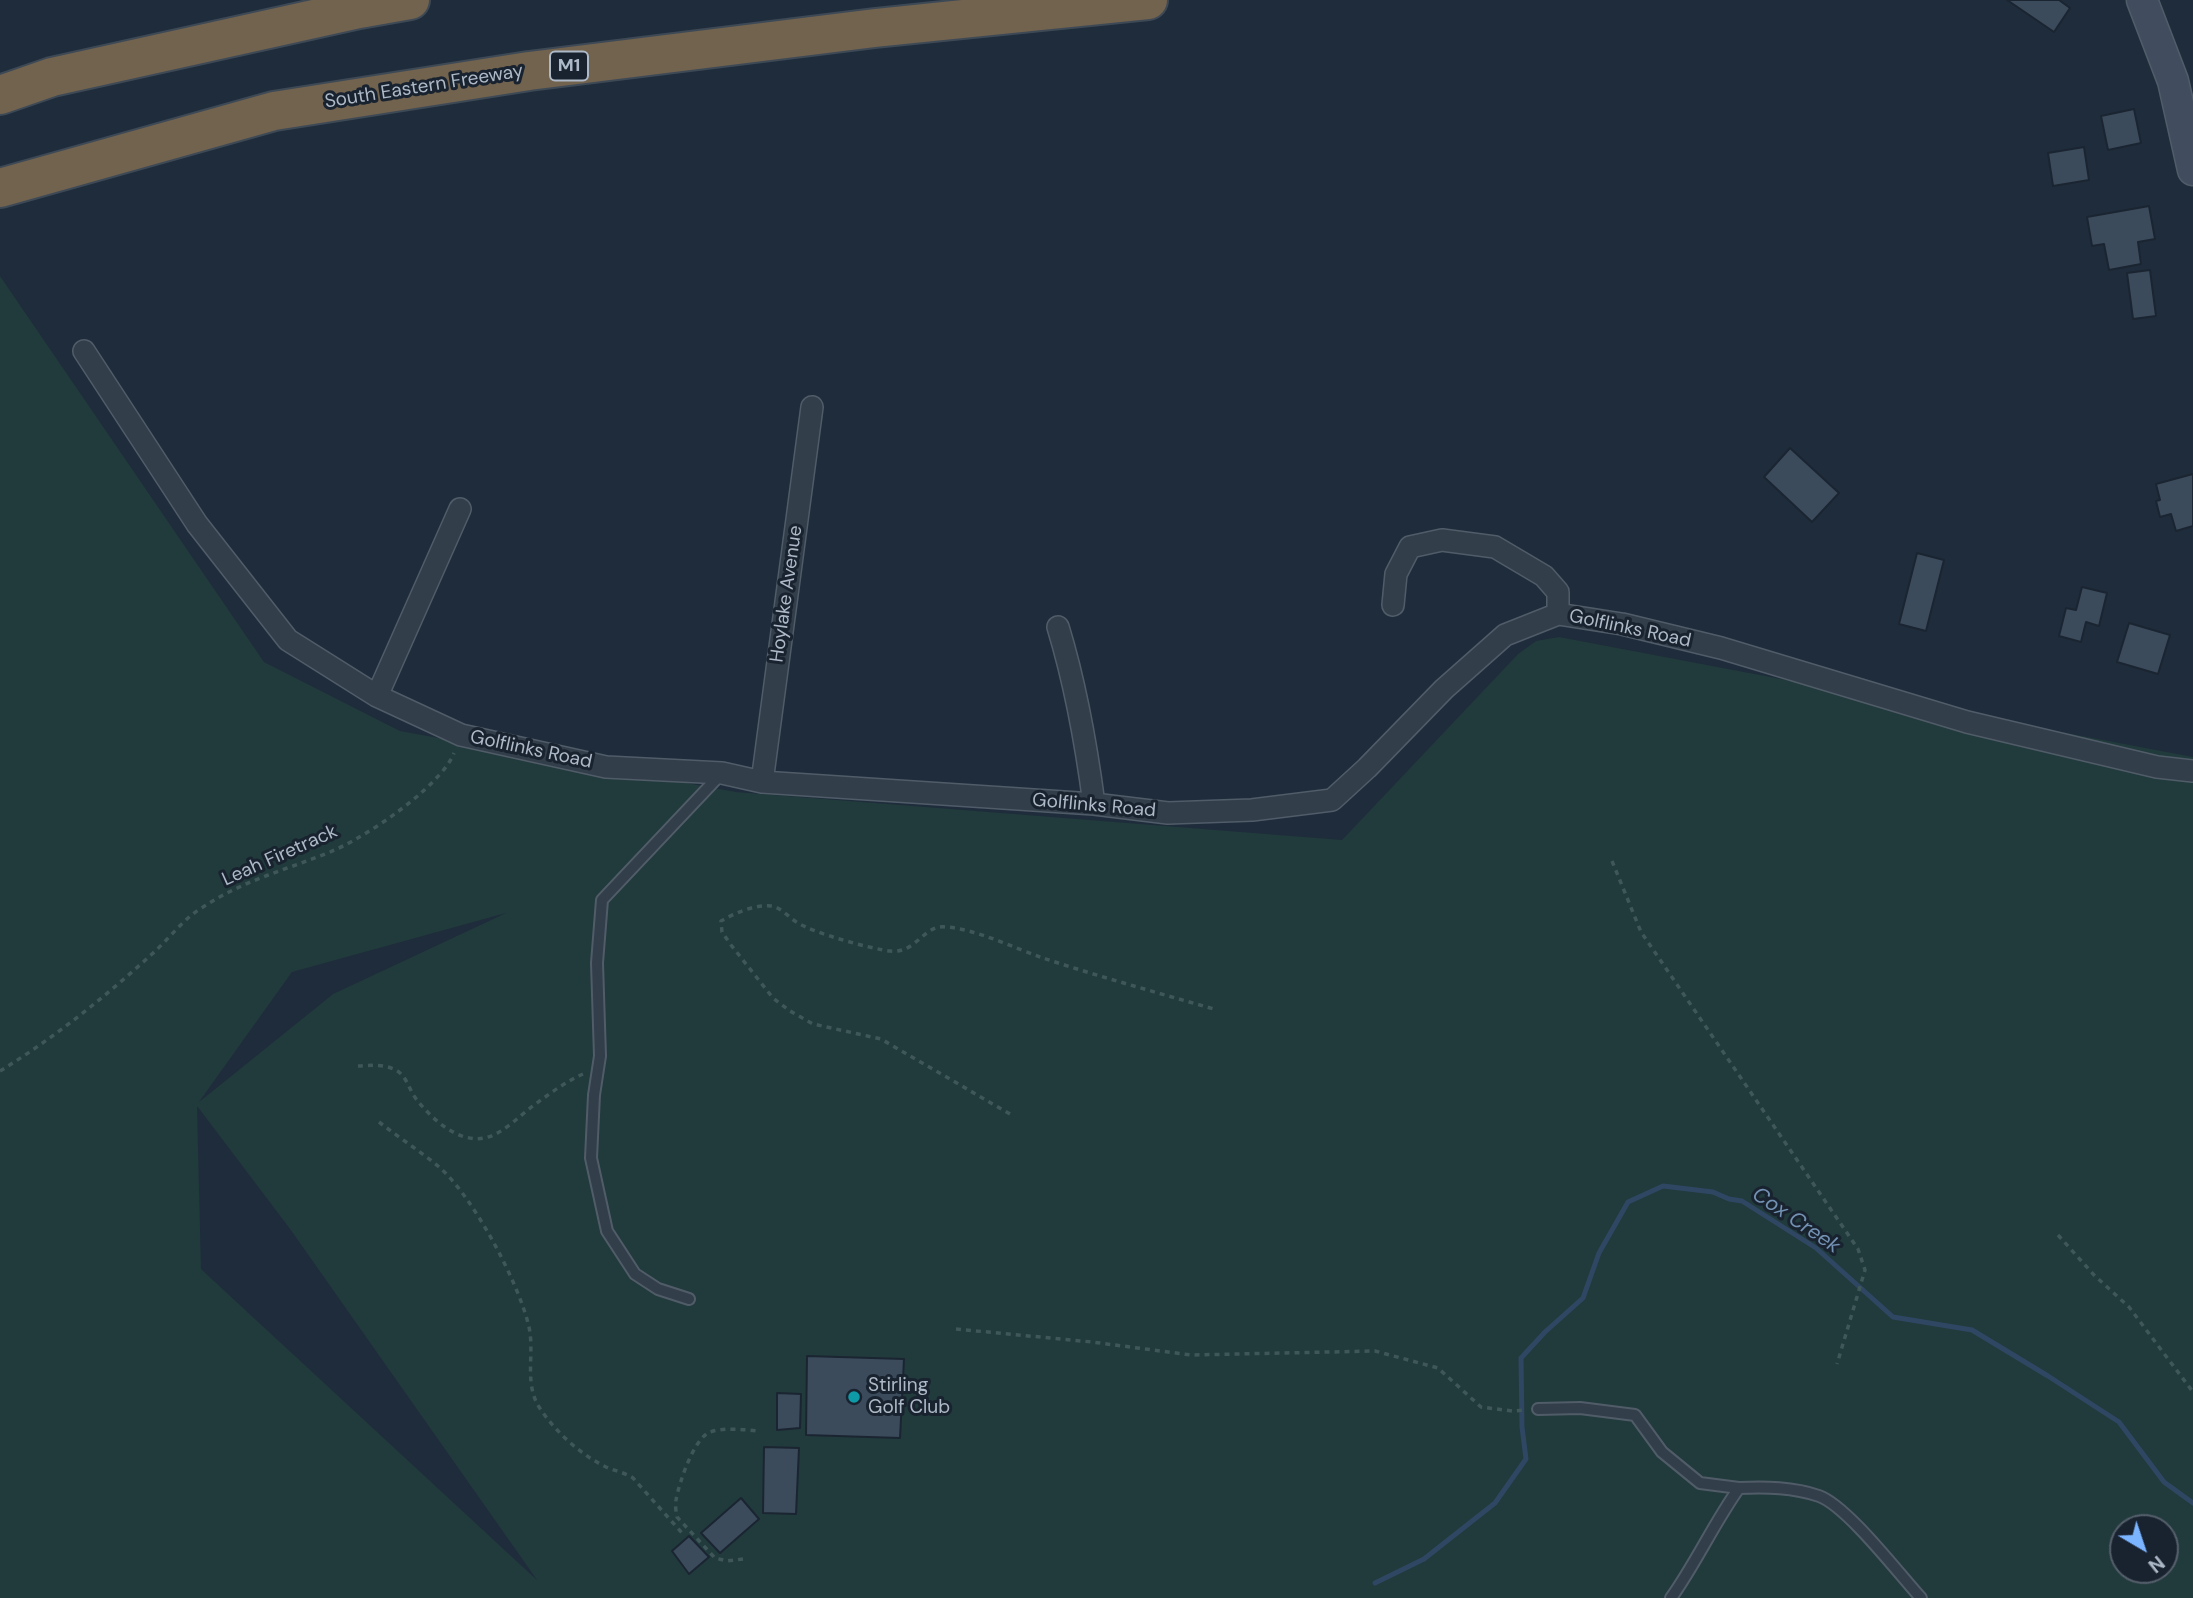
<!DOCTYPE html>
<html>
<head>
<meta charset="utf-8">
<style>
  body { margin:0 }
  #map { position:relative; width:2193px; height:1598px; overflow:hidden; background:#1f2c3b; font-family:"DM Sans",sans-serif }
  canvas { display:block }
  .north { position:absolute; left:2109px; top:1514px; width:70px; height:70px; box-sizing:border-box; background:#192330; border:2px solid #555f6c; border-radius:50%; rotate:141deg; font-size:19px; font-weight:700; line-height:28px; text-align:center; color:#aeb9c7 }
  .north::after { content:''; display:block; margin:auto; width:24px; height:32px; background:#7bb4ff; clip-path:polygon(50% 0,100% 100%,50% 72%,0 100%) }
</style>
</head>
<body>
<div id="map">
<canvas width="2193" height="1598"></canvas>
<div class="north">N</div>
</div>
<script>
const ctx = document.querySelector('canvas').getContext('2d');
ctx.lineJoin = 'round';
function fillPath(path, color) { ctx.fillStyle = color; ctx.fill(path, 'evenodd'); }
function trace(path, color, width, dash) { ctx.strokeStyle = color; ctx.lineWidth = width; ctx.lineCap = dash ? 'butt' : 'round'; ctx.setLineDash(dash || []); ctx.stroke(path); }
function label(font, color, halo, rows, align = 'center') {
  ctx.font = font + ' "DM Sans",sans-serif'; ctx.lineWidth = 6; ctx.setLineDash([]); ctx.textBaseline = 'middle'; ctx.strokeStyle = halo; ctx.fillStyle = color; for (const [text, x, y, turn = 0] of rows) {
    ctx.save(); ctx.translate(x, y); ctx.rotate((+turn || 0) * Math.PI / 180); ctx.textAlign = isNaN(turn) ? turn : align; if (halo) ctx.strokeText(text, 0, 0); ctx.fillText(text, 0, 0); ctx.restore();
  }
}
const green = new Path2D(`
  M0,276l264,386 136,69 336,61 606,48 176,-186 18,-13 23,-4 634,120v841h-2193zM506,913l-173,81 -134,108 93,-130zM197,1106l93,123 247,351 -336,-311zM2123,1528h42v42h-42z`);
const stream = new Path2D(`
  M1375,1583l49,-24 71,-56 31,-44 -4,-32 -1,-69 24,-26 38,-34 16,-45 29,-51 35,-16 50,6 16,7 13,2 74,47 77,69 79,13 76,46 71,46 45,60 29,21`);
const building = new Path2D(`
  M2007,0h52l11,8 -16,24z
  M2134,109l7,34 -33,7 -7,-34z
  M2084,147l5,33 -36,6 -5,-33z
  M2149,206l6,33 -17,3 3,22 -32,6 -5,-26 -12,2 -5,-29z
  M2150,270l6,46 -23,3 -6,-46z
  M1790,448l49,45 -27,29 -48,-45z
  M2193,474v52l-17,5 -5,-17 -11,3 -4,-16 4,-1 -4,-16z
  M1917,553l27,7 -18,71 -27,-7z
  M2082,587l25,6 -8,33 -13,-4 -5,20 -22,-6 7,-28 10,2z
  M2129,623l41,12 -12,39 -41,-12z
  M807,1356l97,3 -4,79 -94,-3z
  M777,1393l24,1 -1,34 -23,2z
  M764,1447l35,1 -3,66 -33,-1z
  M741,1498l18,21 -39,34 -19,-20z
  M689,1536l20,21 -20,17 -17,-23z`);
const path = new Path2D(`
  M1612,861l29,71 217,317 7,21 -28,94
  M358,1066c13,-1 32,-2 42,7 8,7 10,19 17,27 15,19 41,43 67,38 18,-3 35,-22 49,-32 16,-12 32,-24 50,-32
  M0,1071c54,-33 105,-74 152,-117 17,-15 32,-36 51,-47 41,-27 83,-37 127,-55 29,-12 67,-38 90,-58 12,-11 28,-26 34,-41
  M1010,1114l-129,-75 -68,-15 -23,-13 -17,-13 -42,-53 -9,-13 -1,-11c14,-8 34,-17 51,-15 10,2 17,12 26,17 16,10 73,26 92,28 27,3 33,-27 56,-24 30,2 68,21 97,31 57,19 116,35 174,52
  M379,1122c19,15 41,29 60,45 34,29 80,116 90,160 6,27 -6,58 12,83 15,22 39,44 63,56 10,5 20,6 29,12l49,55
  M2058,1235l36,40 35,32 64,85
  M956,1329l136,13 99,13 184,-4 63,17 43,39 31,4 14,-1
  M743,1559l-16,2 -12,-3 -38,-41c-1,-5 -2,-12 -1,-17 3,-17 18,-62 34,-68 15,-5 35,-2 50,-1`);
const lane = new Path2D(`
  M689,1299l-31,-10 -23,-15 -28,-43 -16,-73 3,-63 6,-39 -3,-93 5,-63 120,-127
  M1538,1409l42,-1 55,7 27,37 38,31 39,5
  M1671,1598c25,-35 43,-75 68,-110 27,-1 54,-1 80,8 28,10 80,78 102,102`);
const street = new Path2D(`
  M84,351l113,173 91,116 89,56 84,39 145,32 116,6 40,9 332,22 74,9 84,-3 80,-10 35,-32 77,-79 61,-54 53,-21 64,10 99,24 246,74 190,45 36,4
  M1393,605l3,-31 14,-27 32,-7 53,7 49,29 14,16v22
  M1058,627c18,59 28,116 36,177
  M377,696l83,-187
  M762,782l50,-375`);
const secondary = new Path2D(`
  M2142,0l31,81 20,89`);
const highway = new Path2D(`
  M0,95l52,-18 307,-68 51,-9
  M0,188l274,-77 255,-40 346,-43 273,-28`);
const markers = [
  [854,1397,7,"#0f9aa8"]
];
const shields = [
  [569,66,38]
];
const shieldNames = [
  ["M1",569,66]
];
const streetNames = [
  ["South Eastern Freeway",424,87,-9],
  ["Hoylake Avenue",787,594,-82],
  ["Golflinks Road",1630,629,12],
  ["Golflinks Road",531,750,12],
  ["Golflinks Road",1094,806,5],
  ["Leah Firetrack",280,856,-24]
];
const poiNames = [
  ["Stirling",868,1386],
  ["Golf Club",868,1408]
];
const waterNames = [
  ["Cox Creek",1796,1221,34]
];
fillPath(green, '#213a3c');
trace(stream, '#2f4762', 5);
fillPath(building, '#3b4b5b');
trace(building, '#1b2532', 2);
trace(lane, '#515c69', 14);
trace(street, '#515c69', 24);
trace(secondary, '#515c69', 33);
trace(highway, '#3e4956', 42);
trace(path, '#3f5759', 3.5, [5, 5]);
trace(lane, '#333e4b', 10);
trace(street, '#333e4b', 21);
trace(secondary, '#414d5e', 30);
trace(highway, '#72634f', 38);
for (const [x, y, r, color] of markers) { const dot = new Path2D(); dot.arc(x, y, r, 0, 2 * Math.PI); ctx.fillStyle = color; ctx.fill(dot); trace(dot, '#192330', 2.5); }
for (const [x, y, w] of shields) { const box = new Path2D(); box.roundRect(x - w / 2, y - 14.5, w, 29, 5); ctx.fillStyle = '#192330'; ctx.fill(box); trace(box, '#aeb9c7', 2); }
label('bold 18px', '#aeb9c7', null, shieldNames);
label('19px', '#aeb9c7', '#192330', streetNames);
label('19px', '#aeb9c7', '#192330', poiNames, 'left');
label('italic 21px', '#7391b2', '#192330', waterNames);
</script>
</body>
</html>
